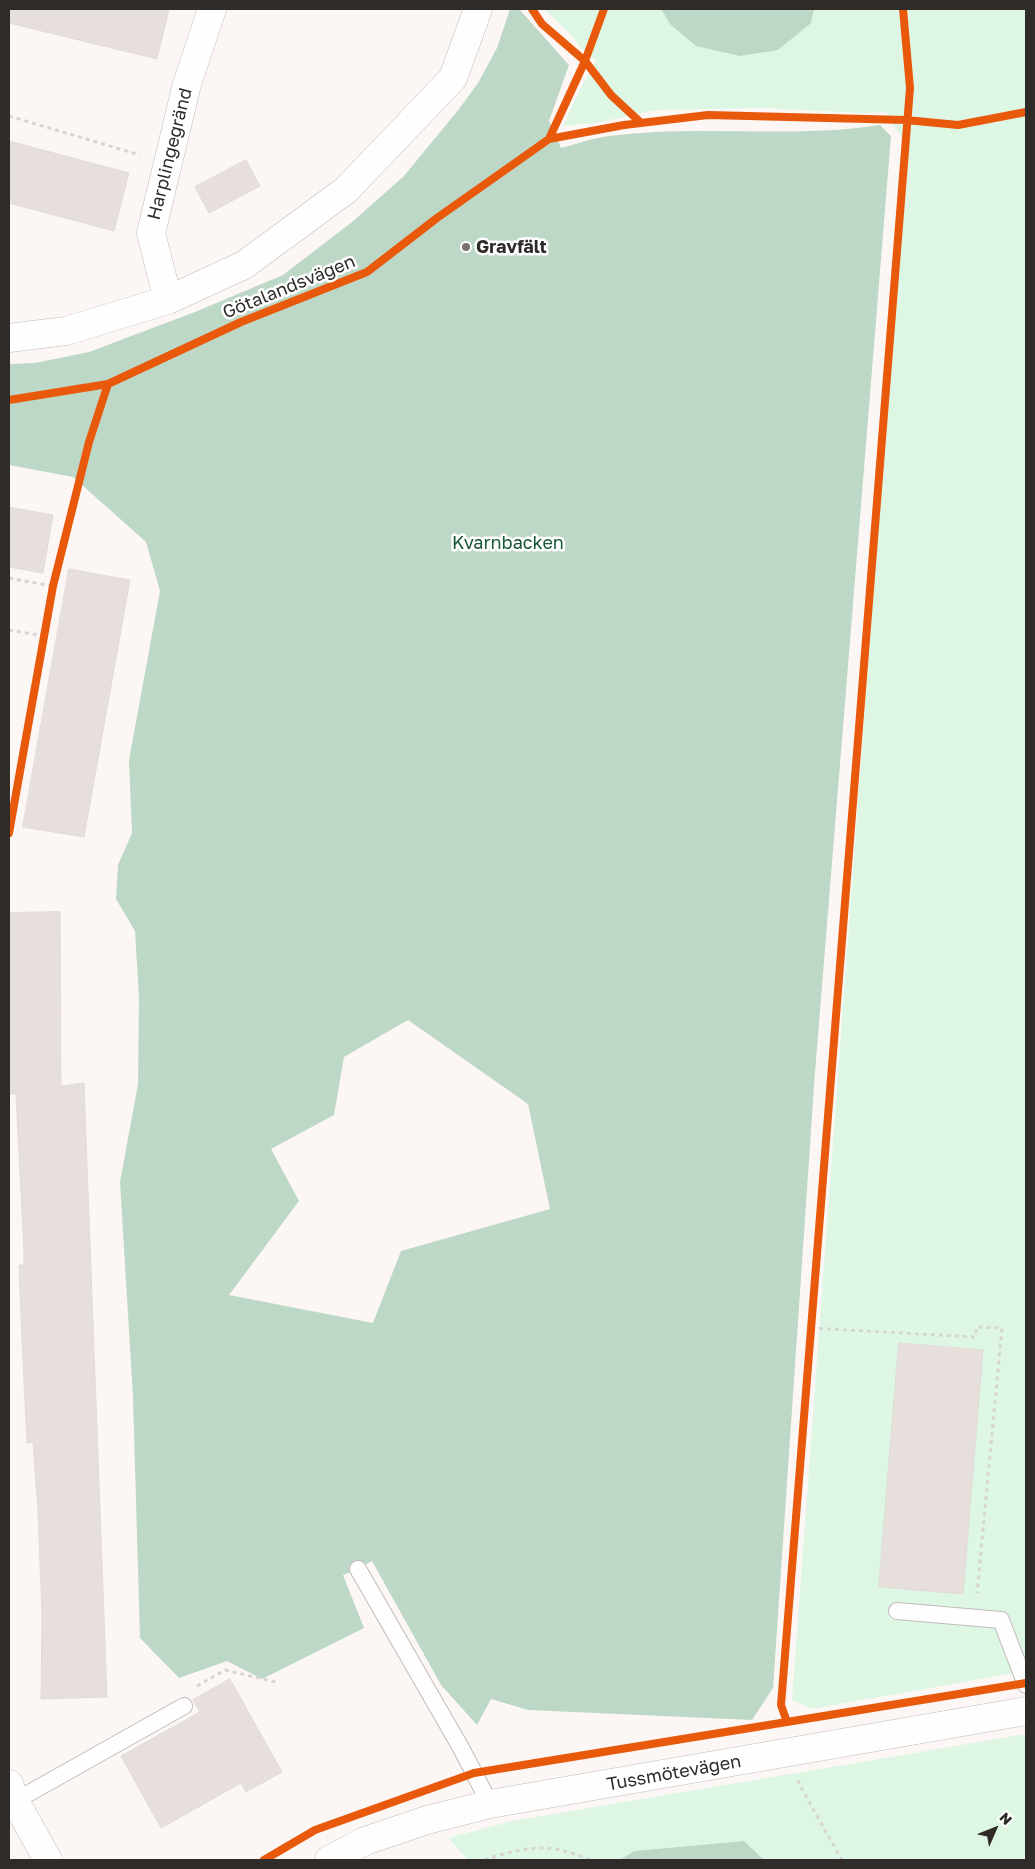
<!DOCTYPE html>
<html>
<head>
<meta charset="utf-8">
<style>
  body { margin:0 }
  #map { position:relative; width:1035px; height:1869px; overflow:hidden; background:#fcf6f5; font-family:"Golos Text",sans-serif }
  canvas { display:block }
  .frame { position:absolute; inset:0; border:10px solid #2f2b29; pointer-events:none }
  .north { position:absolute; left:970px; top:1804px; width:50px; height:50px; -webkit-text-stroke:4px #fff; paint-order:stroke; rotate:46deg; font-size:14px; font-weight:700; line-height:20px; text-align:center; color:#2f2b29 }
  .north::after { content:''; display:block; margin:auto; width:18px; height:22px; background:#2f2b29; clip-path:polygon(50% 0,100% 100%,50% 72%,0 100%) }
</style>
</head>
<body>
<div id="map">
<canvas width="1035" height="1869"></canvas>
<div class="frame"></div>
<div class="north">N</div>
</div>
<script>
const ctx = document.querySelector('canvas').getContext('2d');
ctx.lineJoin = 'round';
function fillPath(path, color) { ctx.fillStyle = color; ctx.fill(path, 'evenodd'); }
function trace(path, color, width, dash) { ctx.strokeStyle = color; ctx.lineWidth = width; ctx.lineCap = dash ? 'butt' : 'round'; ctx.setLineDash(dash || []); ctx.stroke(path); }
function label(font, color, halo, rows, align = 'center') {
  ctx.font = font + ' "Golos Text",sans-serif'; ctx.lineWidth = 5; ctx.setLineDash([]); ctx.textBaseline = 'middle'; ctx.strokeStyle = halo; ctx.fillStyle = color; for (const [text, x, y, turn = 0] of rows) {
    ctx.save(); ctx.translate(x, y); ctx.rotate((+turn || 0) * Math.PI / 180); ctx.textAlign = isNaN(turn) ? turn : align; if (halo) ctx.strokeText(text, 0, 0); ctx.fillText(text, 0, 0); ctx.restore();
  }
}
const green = new Path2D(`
  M544,9h117l9,15 141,-1 3,-14h212v1662l-214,38 -20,-9 107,-1457 9,-94 -22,-37 -25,1 -99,-5 -107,2 -59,13 -33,3 18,-38 15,-27 -14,-12 -12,-15z
  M1026,1734v126h-262l-20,-19 -110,10 -14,9h-91l-7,-2 -7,2h-47l-20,-22 65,-17z`);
const forest = new Path2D(`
  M510,9h9l50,56 -20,56 12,27c15,-4 32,-10 48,-12 89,-12 183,3 271,-11l11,11 -76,936 -42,616 -21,32 -224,-10 -37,-11 -14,26 -36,-40 -69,-124 -14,8 -15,6 21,53 -102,51 -35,-18 -48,17 -39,-40 -7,-241 -13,-215 18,-98 1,-86 -4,-67 -19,-32 2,-34 14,-32 -3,-73 31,-169 -14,-49 -73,-65 -64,-12v-101l26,-1 54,-11 106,-40 88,-37 69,-53 52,-46 55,-67 19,-26 19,-35zM408,1020l120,84 22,105 -149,42 -28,72 -144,-28 70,-94 -28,-52 63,-34 10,-58z
  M661,9h153l-3,14 -33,27 -38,6 -44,-10 -26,-22z
  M744,1841l20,19h-144l14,-9z`);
const building = new Path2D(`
  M9,9h160l-12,50 -148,-36z
  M9,141l120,32 -15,58 -105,-28z
  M246,160l14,26 -51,27 -14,-26z
  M9,507l44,8 -10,58 -34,-6z
  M69,569l61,11 -46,257 -61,-10z
  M60,912l1,174 23,-3 23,614 -66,2 1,-84 -4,-104 -5,-69 -6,1 -5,-103 -3,-75h5v-13l-8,-158h-7v-181z
  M899,1343l84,7 -20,244 -84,-7z
  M230,1679l52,93 -36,20 -5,-9 -80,45 -40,-72 79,-44 -7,-12z`);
const path = new Path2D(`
  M9,116l131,39
  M9,578l43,8
  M9,630l36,6
  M9,833l44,-247 36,-144 19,-58
  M811,1328l164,9 2,-10 25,1 -25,265
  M197,1686l28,-16 51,12
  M798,1780l1,4 43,76
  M485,1860c22,-8 52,-16 75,-10 10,2 21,6 30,10`);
const lane = new Path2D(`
  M358,1569l103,179 29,56
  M897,1611l104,9 25,65
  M15,1801l169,-95`);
const street = new Path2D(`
  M168,300l-17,-67 36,-149 25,-75
  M9,338l57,-7 102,-31 76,-35 102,-75 107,-112 25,-69
  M9,1784l6,17 33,59`);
const secondary = new Path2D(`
  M329,1860l36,-19 62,-21 63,-16 536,-93`);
const cycleway = new Path2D(`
  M532,9l10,15 43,37 26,34 29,27
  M549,139l36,-78 19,-52
  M9,400l99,-16 133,-62 126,-50 70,-54 112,-79 75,-14 84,-10 198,5 52,5 68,-13
  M9,833l44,-247 36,-144 19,-58
  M787,1722l-6,-17 129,-1617 -7,-79
  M264,1860l51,-30 159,-57 552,-90`);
const markers = [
  [466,247,5,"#777270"]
];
const streetNames = [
  ["Harplingegränd",170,154,-76],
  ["Götalandsvägen",289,287,-22],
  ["Tussmötevägen",674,1773,-10]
];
const poiNames = [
  ["Gravfält",476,247]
];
const parkNames = [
  ["Kvarnbacken",508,543]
];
fillPath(green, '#def7e5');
fillPath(forest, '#bdd8c6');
fillPath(building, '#e7dfdc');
trace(building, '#e0dbda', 1);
trace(lane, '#c1bcbb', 18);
trace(street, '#c1bcbb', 29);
trace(secondary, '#c1bcbb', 29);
trace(path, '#d7d5d4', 3, [4, 4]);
trace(lane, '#fffefe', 16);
trace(street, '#fffefe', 28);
trace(secondary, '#fffefe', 28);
trace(cycleway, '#e8590c', 8);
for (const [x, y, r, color] of markers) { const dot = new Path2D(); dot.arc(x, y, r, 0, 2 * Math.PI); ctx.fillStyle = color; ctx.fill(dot); trace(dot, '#fff', 2); }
label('18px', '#2f2b29', '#fff', streetNames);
label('bold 18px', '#2f2b29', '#fff', poiNames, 'left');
label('18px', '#185536', '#fff', parkNames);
</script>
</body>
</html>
